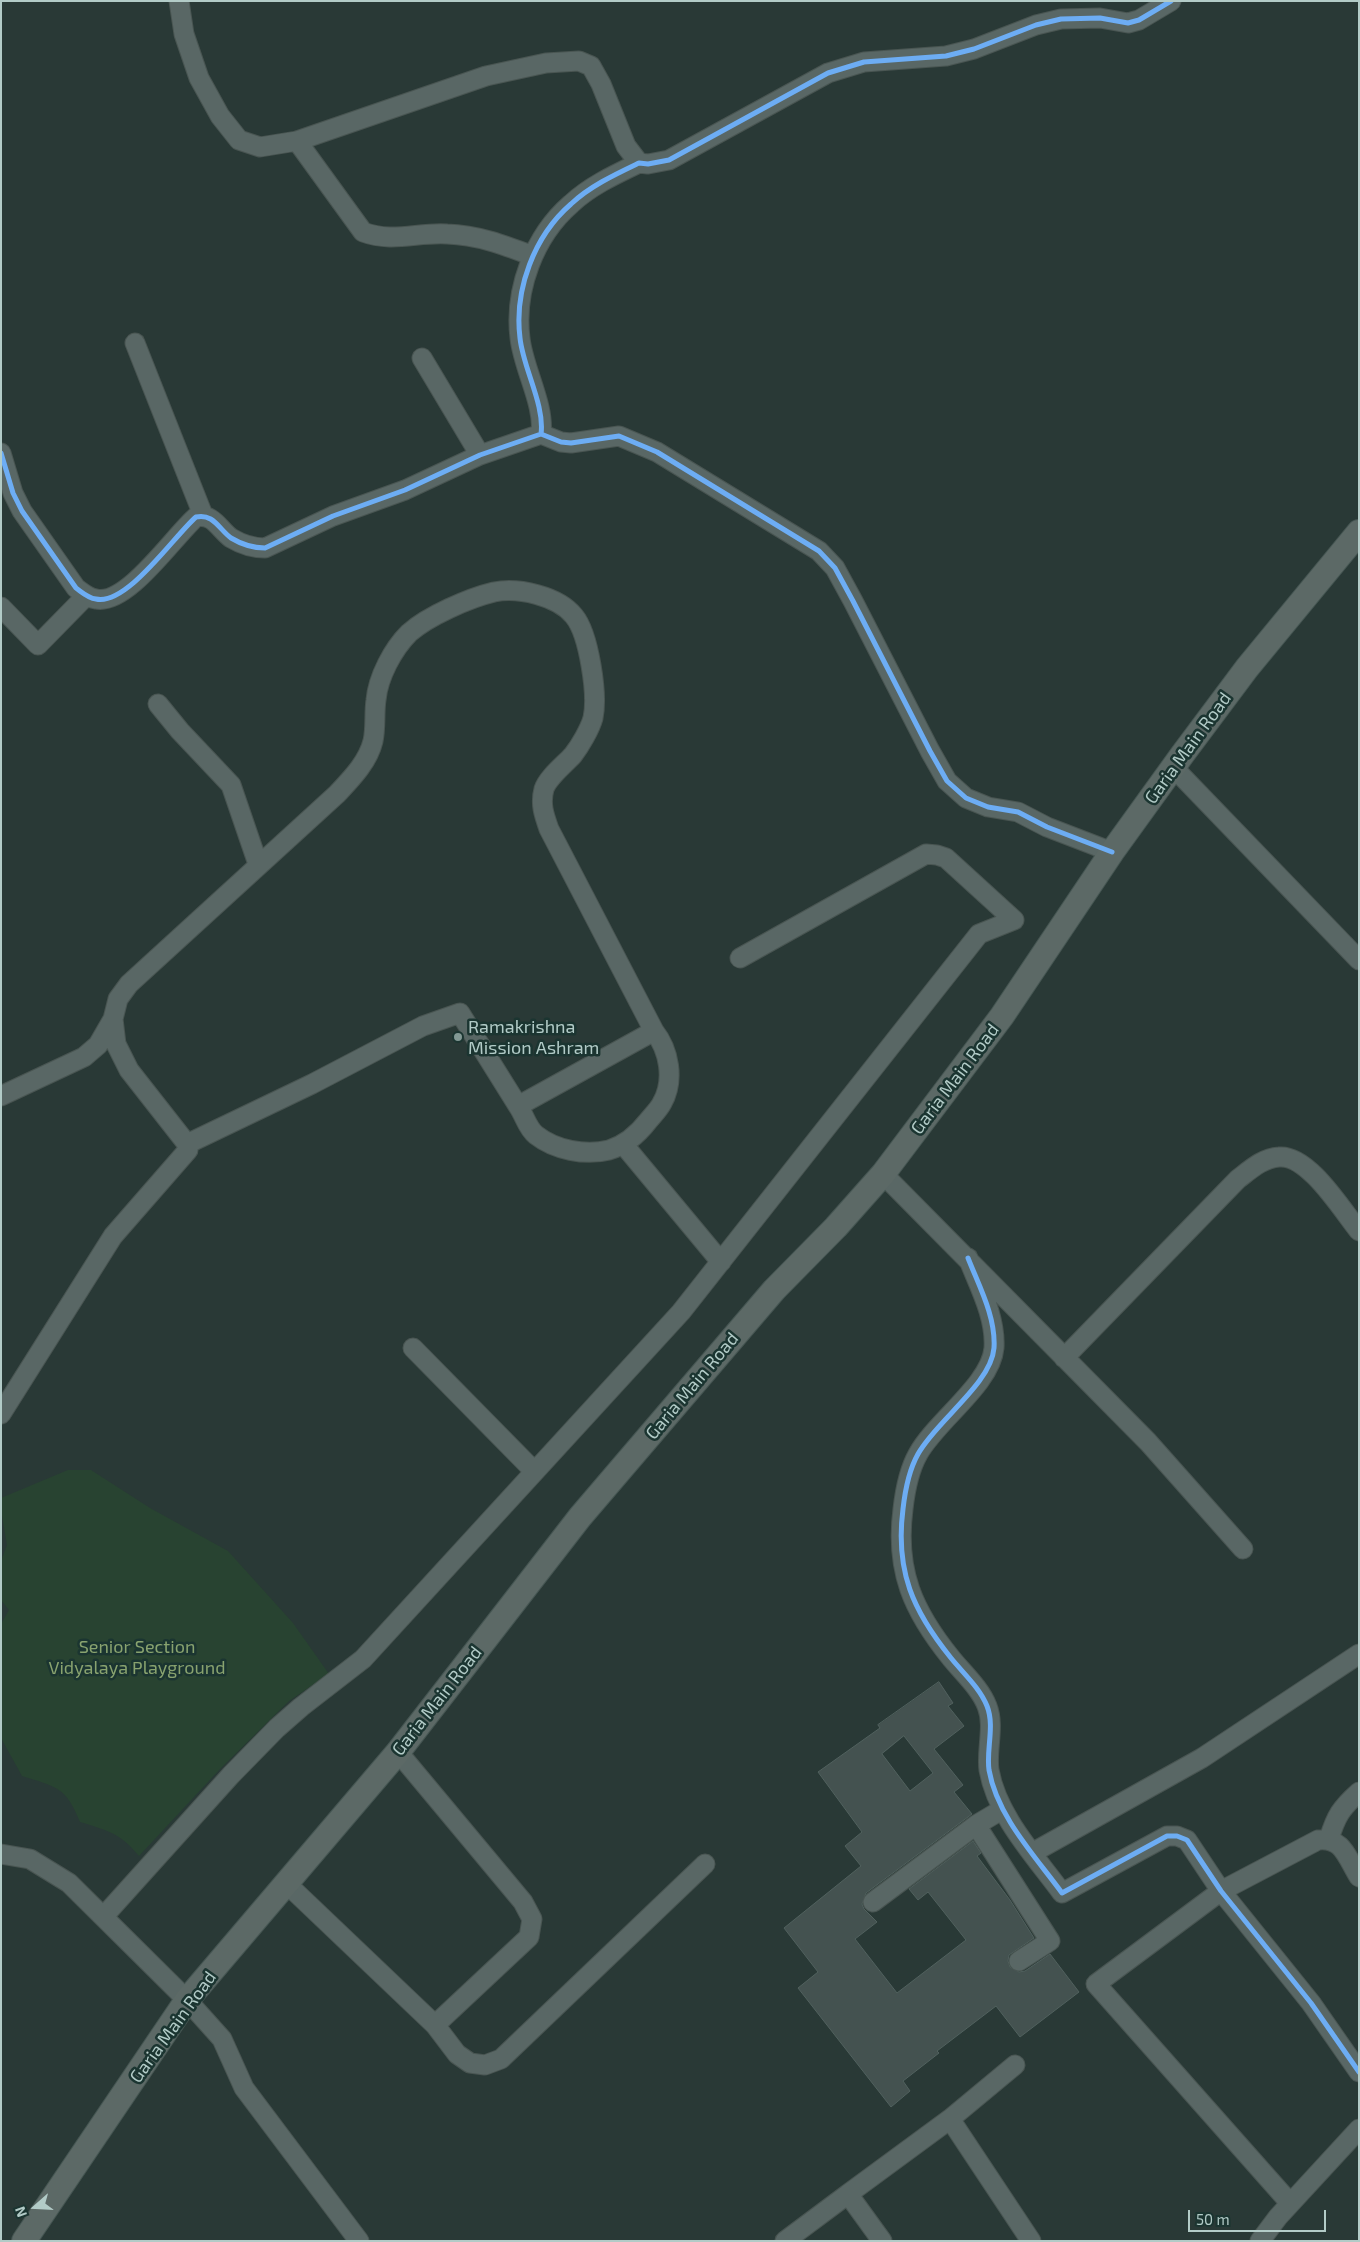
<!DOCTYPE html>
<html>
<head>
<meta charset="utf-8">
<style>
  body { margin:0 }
  #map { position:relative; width:1360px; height:2242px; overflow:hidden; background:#293936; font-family:"Exo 2",sans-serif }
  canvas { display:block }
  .frame { position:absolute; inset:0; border:2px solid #b2cbc7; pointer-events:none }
  .north { position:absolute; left:10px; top:2182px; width:50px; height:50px; -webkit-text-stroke:4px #1b3531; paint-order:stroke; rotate:251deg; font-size:14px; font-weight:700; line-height:20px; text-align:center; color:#b2cbc7 }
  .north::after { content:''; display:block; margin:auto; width:18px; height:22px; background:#b2cbc7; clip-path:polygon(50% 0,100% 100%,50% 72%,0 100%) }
  .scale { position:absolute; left:1188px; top:2210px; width:138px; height:22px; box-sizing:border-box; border:2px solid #b2cbc7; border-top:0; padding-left:6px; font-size:15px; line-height:18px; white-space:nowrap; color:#b2cbc7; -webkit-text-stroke:4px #1b3531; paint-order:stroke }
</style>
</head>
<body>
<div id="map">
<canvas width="1360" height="2242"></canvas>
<div class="frame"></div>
<div class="north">N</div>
<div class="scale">50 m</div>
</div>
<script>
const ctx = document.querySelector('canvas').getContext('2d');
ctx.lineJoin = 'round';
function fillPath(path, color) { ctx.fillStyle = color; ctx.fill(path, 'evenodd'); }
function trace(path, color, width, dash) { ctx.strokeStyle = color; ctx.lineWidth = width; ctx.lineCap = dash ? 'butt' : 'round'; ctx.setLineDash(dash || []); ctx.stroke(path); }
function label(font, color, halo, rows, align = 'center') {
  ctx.font = font + ' "Exo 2",sans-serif'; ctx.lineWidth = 5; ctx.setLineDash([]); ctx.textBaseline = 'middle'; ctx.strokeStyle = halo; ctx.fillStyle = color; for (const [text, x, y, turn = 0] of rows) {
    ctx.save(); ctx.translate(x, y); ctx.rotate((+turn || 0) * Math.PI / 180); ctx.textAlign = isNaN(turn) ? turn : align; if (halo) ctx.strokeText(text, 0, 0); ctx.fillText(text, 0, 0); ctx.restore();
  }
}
const green = new Path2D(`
  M68,1470h23l59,38 78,43 65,72 36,51 -40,27 -69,68 -81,87c-19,-23 -30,-25 -59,-34 -14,-35 -23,-35 -58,-46l-21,-38v-114l8,-14 -8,-10v-39l6,-16 -6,-35v-12z`);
const building = new Path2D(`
  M939,1682l14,21 -5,3 16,20 -30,23 29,36 -9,7 18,22 -106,79 -4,11 2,5 13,13 -22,17 42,54 69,-53 -38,-48 -10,8 -9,-11 64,-48 8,12 -4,3 33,44 24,38 -25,17 -1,6 2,6 9,5 6,-1 25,-17 29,38 -59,45 -24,-31 -59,45 2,2 -36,28 7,10 -19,16 -93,-119 20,-16 -34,-44 77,-62 -16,-20 17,-14 -44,-60 62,-44 -2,-3zM904,1736l29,37 -23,18 -28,-37z`);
const minor = new Path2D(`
  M179,1l5,33 15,44 21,38 19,24 21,7 37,-6 189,-65 60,-13 33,-2 12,5 10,18 25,62 13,17
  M297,141l66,91c29,11 55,0 84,2 31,1 57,11 86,22
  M135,343l68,172
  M422,358l58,97
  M541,434l20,8 10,1 48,-7 38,16 162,99 16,17 18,33 77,150 17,30 19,17 22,9 30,5 29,15 65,25
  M1,453l12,40 9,18 54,77c7,5 12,10 20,11 31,7 78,-63 100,-82 17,-4 23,12 35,21 10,6 22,10 34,10l68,-32 72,-26 75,-35 61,-21c4,-29 -18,-66 -21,-96 -6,-48 14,-102 51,-134 19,-18 45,-30 68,-41l9,1 21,-4 159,-87 36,-11 82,-6 28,-7 62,-24 25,-6 39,-1 28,5 11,-3 32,-19
  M1,607l37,38 48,-49
  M158,704l22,27 51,54 27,79
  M1173,767l186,193
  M1,1096l83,-39 14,-12 15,-26
  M187,1144l125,-60 111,-58 37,-13 58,93
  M623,1144l98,118
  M883,1174l265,268 95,107
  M968,1258c11,28 28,59 26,90 -3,36 -58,73 -76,106 -9,16 -13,37 -15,55 -8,62 10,102 48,149 12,15 29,30 36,48 8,20 -1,44 2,64 8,46 46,86 73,123l105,-57h10l10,4 34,51 90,112 48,69
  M413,1348l121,123
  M1064,1358l174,-179c13,-10 25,-21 41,-22 29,-3 63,53 80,74
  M1,1414l112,-178 75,-86 -1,-6 -58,-74 -13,-26 -3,-25 5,-20 11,-15 208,-190c14,-15 31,-32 36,-53 3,-13 1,-28 3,-41 2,-23 17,-51 33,-67 19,-17 60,-35 85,-41 24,-5 64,4 80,24 15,18 24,79 19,102 -3,11 -13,28 -20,37 -8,9 -25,22 -29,34 -4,15 0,26 5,40l105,202c15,19 21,49 8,72 -3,6 -9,12 -14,18 -10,13 -23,24 -39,29 -24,6 -54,0 -73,-15 -9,-7 -11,-19 -18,-29l136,-75
  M398,1752l125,150 9,17 -3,18 -94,88
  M1003,1809l-27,16 74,116 -31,20
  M1329,1839c7,-23 12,-31 30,-47
  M1032,1853l170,-95 157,-104
  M1,1854l29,5 39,24 118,117 35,39 22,49 115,153
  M287,1884l148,141 22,29 13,9 15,2 16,-6 204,-195
  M873,1902l103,-77
  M104,1916l127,-141 46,-47 24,-21 62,-48 318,-347 298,-378 35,-14 -68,-62 -9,-3 -11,-1 -186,104
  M950,2119l81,122
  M848,2194l102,-75 65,-54
  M1290,2203l-194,-219 125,-93 97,-51c25,-3 29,18 41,37
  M785,2241l63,-47 34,47
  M1260,2241l18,-24 81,-88`);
const major = new Path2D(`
  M24,2241l163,-241 211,-248 182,-235 194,-227 62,-63 47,-53 119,-158 110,-164 70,-97 65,-87 112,-136`);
const cycleway = new Path2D(`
  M541,434l20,8 10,1 48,-7 38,16 162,99 16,17 18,33 77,150 17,30 19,17 22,9 30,5 29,15 65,25
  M1,453l12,40 9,18 54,77c7,5 12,10 20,11 31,7 78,-63 100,-82 17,-4 23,12 35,21 10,6 22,10 34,10l68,-32 72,-26 75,-35 61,-21c4,-29 -18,-66 -21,-96 -6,-48 14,-102 51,-134 19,-18 45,-30 68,-41l9,1 21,-4 159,-87 36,-11 82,-6 28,-7 62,-24 25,-6 39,-1 28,5 11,-3 32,-19
  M968,1258c11,28 28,59 26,90 -3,36 -58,73 -76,106 -9,16 -13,37 -15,55 -8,62 10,102 48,149 12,15 29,30 36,48 8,20 -1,44 2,64 8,46 46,86 73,123l105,-57h10l10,4 34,51 90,112 48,69`);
const markers = [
  [458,1037,5,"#829894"]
];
const streetNames = [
  ["Garia Main Road",1188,748,-54],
  ["Garia Main Road",955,1079,-53],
  ["Garia Main Road",692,1386,-50],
  ["Garia Main Road",437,1701,-52],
  ["Garia Main Road",173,2027,-54]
];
const poiNames = [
  ["Ramakrishna",468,1027],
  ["Mission Ashram",468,1048]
];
const parkNames = [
  ["Senior Section",137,1647],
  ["Vidyalaya Playground",137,1668]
];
fillPath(green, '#284331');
fillPath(building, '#445250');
trace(building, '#51615e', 1);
trace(minor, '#495552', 21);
trace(major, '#465653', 26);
trace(minor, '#596765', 19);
trace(major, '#5c6966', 24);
trace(cycleway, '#6dadf4', 5);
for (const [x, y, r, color] of markers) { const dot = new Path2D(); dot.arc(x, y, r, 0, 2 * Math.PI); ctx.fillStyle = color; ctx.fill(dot); trace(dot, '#1b3531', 2); }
label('18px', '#b2cbc7', '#1b3531', streetNames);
label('18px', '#b2cbc7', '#1b3531', poiNames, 'left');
label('18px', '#89a36f', '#1b3531', parkNames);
</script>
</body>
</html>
